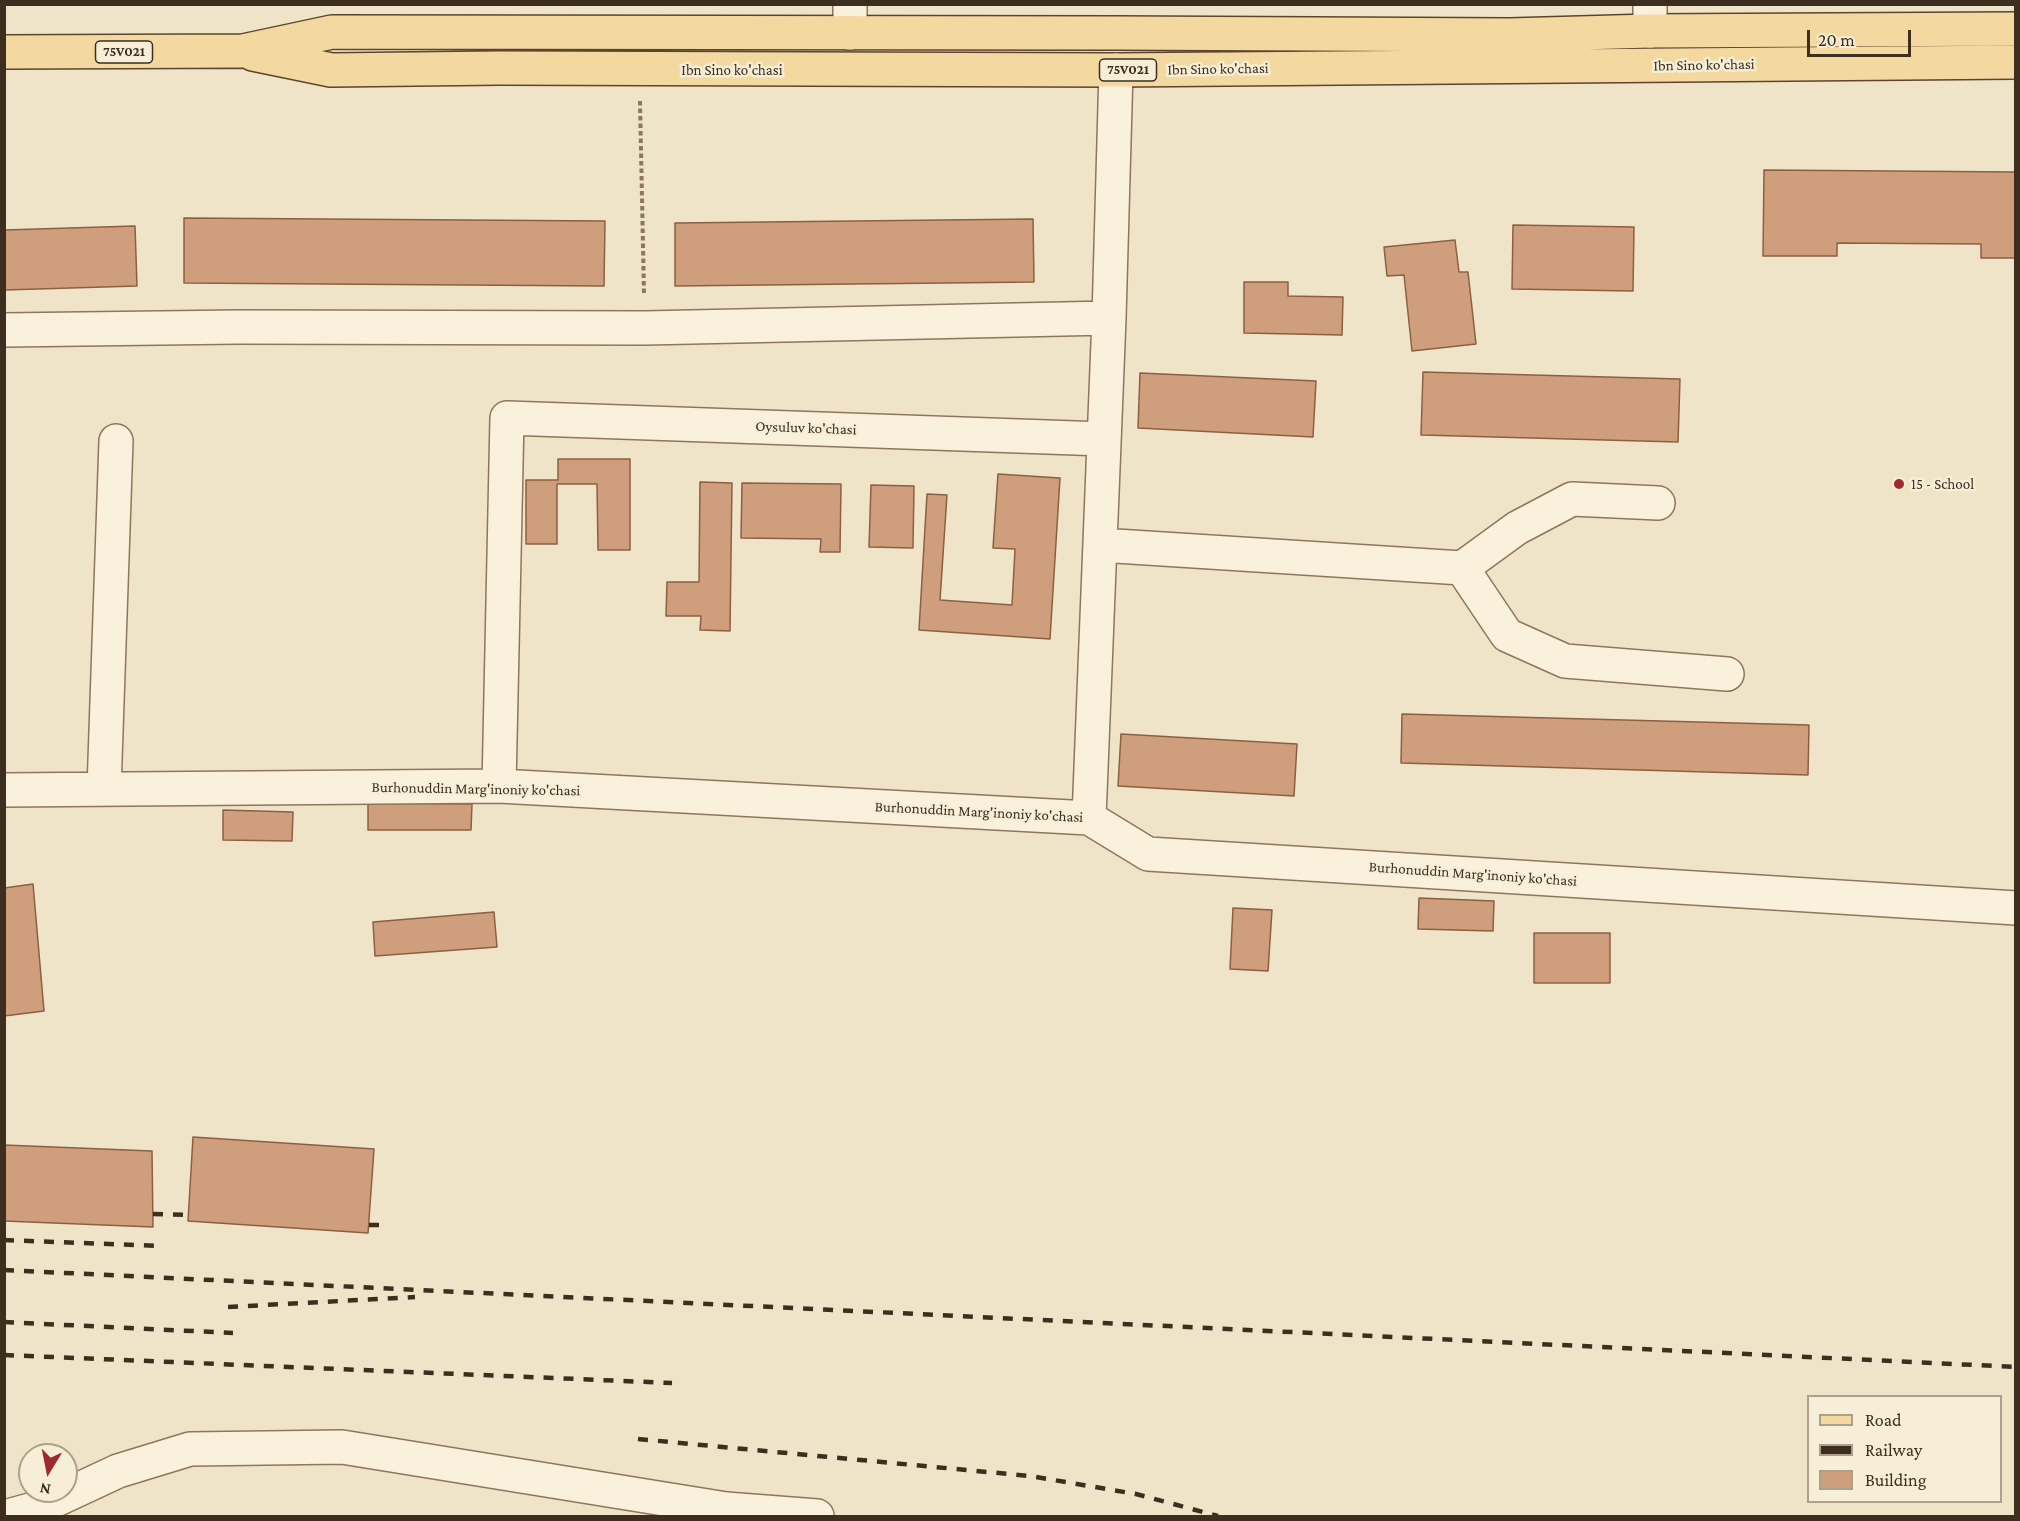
<!DOCTYPE html>
<html>
<head>
<meta charset="utf-8">
<style>
  body { margin:0 }
  #map { position:relative; width:2020px; height:1521px; overflow:hidden; background:#f0e4c8; font-family:"Crimson Pro",serif }
  canvas { display:block }
  .frame { position:absolute; inset:0; border:6px solid #3d2e20; pointer-events:none }
  .legend { position:absolute; left:1807px; top:1395px; width:195px; height:108px; box-sizing:border-box; background:#f7eed8; border:2px solid #ada18e; margin:0; padding:8px 10px; list-style:none; font-size:18px; color:#3d2e20 }
  .legend li { display:flex; align-items:center; gap:12px; height:30px }
  .legend b { width:30px; border:2px solid #ada18e }
  .north { position:absolute; left:18px; top:1443px; width:60px; height:60px; box-sizing:border-box; background:#f7eed8; border:2px solid #ada18e; border-radius:50%; rotate:190deg; font-size:16px; font-weight:700; line-height:24px; text-align:center; color:#3d2e20 }
  .north::after { content:''; display:block; margin:auto; width:21px; height:27px; background:#9e2a2b; clip-path:polygon(50% 0,100% 100%,50% 72%,0 100%) }
  .scale { position:absolute; left:1807px; top:30px; width:104px; height:27px; box-sizing:border-box; border:3px solid #3d2e20; border-top:0; padding-left:8px; font-size:18px; line-height:21px; white-space:nowrap; color:#3d2e20; -webkit-text-stroke:4px #f7eed8; paint-order:stroke }
</style>
</head>
<body>
<div id="map">
<canvas width="2020" height="1521"></canvas>
<div class="frame"></div>
<ul class="legend">
<li><b style="height:8px;background:#f3d9a0"></b>Road</li>
<li><b style="height:8px;background:#3d2e20"></b>Railway</li>
<li><b style="height:16px;background:#cf9f7d"></b>Building</li>
</ul>
<div class="north">N</div>
<div class="scale">20 m</div>
</div>
<script>
const ctx = document.querySelector('canvas').getContext('2d');
ctx.lineJoin = 'round';
function fillPath(path, color) { ctx.fillStyle = color; ctx.fill(path, 'evenodd'); }
function trace(path, color, width, dash) { ctx.strokeStyle = color; ctx.lineWidth = width; ctx.lineCap = dash ? 'butt' : 'round'; ctx.setLineDash(dash || []); ctx.stroke(path); }
function label(font, color, halo, rows, align = 'center') {
  ctx.font = font + ' "Crimson Pro",serif'; ctx.lineWidth = 5; ctx.setLineDash([]); ctx.textBaseline = 'middle'; ctx.strokeStyle = halo; ctx.fillStyle = color; for (const [text, x, y, turn = 0] of rows) {
    ctx.save(); ctx.translate(x, y); ctx.rotate((+turn || 0) * Math.PI / 180); ctx.textAlign = isNaN(turn) ? turn : align; if (halo) ctx.strokeText(text, 0, 0); ctx.fillText(text, 0, 0); ctx.restore();
  }
}
const building = new Path2D(`
  M1764,170l252,2v86h-35v-14l-144,-1v13h-74z
  M184,218l421,3 -1,65 -420,-3z
  M1033,219l1,63 -359,4v-63z
  M1513,225l121,2 -1,64 -121,-2z
  M135,226l2,60 -133,4v-60z
  M1455,240l4,32h9l8,72 -64,7 -8,-76 -17,1 -3,-29z
  M1244,282h44v14l55,1 -1,38 -98,-2z
  M1423,372l257,7 -2,63 -257,-7z
  M1140,373l176,8 -3,56 -175,-9z
  M558,459h72v91h-32l-1,-66h-40v60h-31v-64h32z
  M998,474l62,4 -10,161 -131,-9 8,-136 20,1 -7,105 72,5 3,-56 -22,-1z
  M700,482l32,1 -2,148 -30,-1 1,-14h-35l1,-34h32z
  M742,483l99,1 -1,68h-20l1,-13 -80,-1z
  M871,485l43,1 -1,62 -44,-1z
  M1402,714l407,11 -1,50 -407,-12z
  M1121,734l176,10 -3,52 -176,-10z
  M368,803l104,1 -1,26h-103z
  M223,810l70,2 -1,29 -69,-1z
  M33,884l11,127 -40,5v-128z
  M1419,898l75,3 -1,30 -75,-2z
  M1233,908l39,2 -4,61 -38,-2z
  M494,912l3,35 -122,9 -2,-34z
  M1534,933h76v50h-76z
  M193,1137l181,12 -6,84 -180,-12z
  M4,1145l148,6 1,76 -149,-6z`);
const path = new Path2D(`
  M640,101l4,193`);
const minor = new Path2D(`
  M1650,31v-27
  M850,33v-29
  M4,330l234,-3 407,1 464,-10
  M1100,545l362,23 55,-40 55,-29 86,4
  M1462,568l45,67 58,26 162,13
  M499,786l8,-368 597,21
  M104,789l12,-348
  M4,790l495,-4 590,32 59,36 868,54
  M1089,818l20,-500 7,-248
  M8,1516l33,-9 77,-36 72,-22 152,-2 384,62 91,7`);
const major = new Path2D(`
  M4,52l239,-1 89,-19 784,1 394,2 140,-4 366,-2
  M253,54l78,16 169,-2 616,2 900,-8`);
const rail = new Path2D(`
  M153,1214l35,1
  M369,1225h13
  M4,1240l158,6
  M4,1270l2012,97
  M228,1307l187,-10
  M4,1322l229,11
  M4,1355l668,28
  M638,1439l392,37 106,18 82,22`);
const markers = [
  [1899,484,6,"#9e2a2b"]
];
const shields = [
  [124,52,57],
  [1128,70,57]
];
const shieldNames = [
  ["75V021",124,52],
  ["75V021",1128,70]
];
const streetNames = [
  ["Ibn Sino ko'chasi",1704,65,-1],
  ["Ibn Sino ko'chasi",1218,69,-1],
  ["Ibn Sino ko'chasi",732,70],
  ["Oysuluv ko'chasi",806,428,2],
  ["Burhonuddin Marg'inoniy ko'chasi",476,789,1],
  ["Burhonuddin Marg'inoniy ko'chasi",979,812,3],
  ["Burhonuddin Marg'inoniy ko'chasi",1473,874,4]
];
const poiNames = [
  ["15 - School",1911,484]
];
fillPath(building, '#cf9f7d');
trace(building, '#8d5f41', 1.5);
trace(minor, '#8d765c', 36);
trace(major, '#5b4430', 36);
trace(path, '#8d765c', 4, [4.5, 3]);
trace(minor, '#faf1dc', 33);
trace(major, '#f3d9a0', 33);
trace(rail, '#3d2e20', 4.5, [10, 10]);
for (const [x, y, r, color] of markers) { const dot = new Path2D(); dot.arc(x, y, r, 0, 2 * Math.PI); ctx.fillStyle = color; ctx.fill(dot); trace(dot, '#f7eed8', 2); }
for (const [x, y, w] of shields) { const box = new Path2D(); box.roundRect(x - w / 2, y - 11, w, 22, 4.5); ctx.fillStyle = '#f7eed8'; ctx.fill(box); trace(box, '#3d2e20', 1.5); }
label('bold 14px', '#3d2e20', null, shieldNames);
label('15px', '#3d2e20', '#f7eed8', streetNames);
label('15px', '#3d2e20', '#f7eed8', poiNames, 'left');
</script>
</body>
</html>
